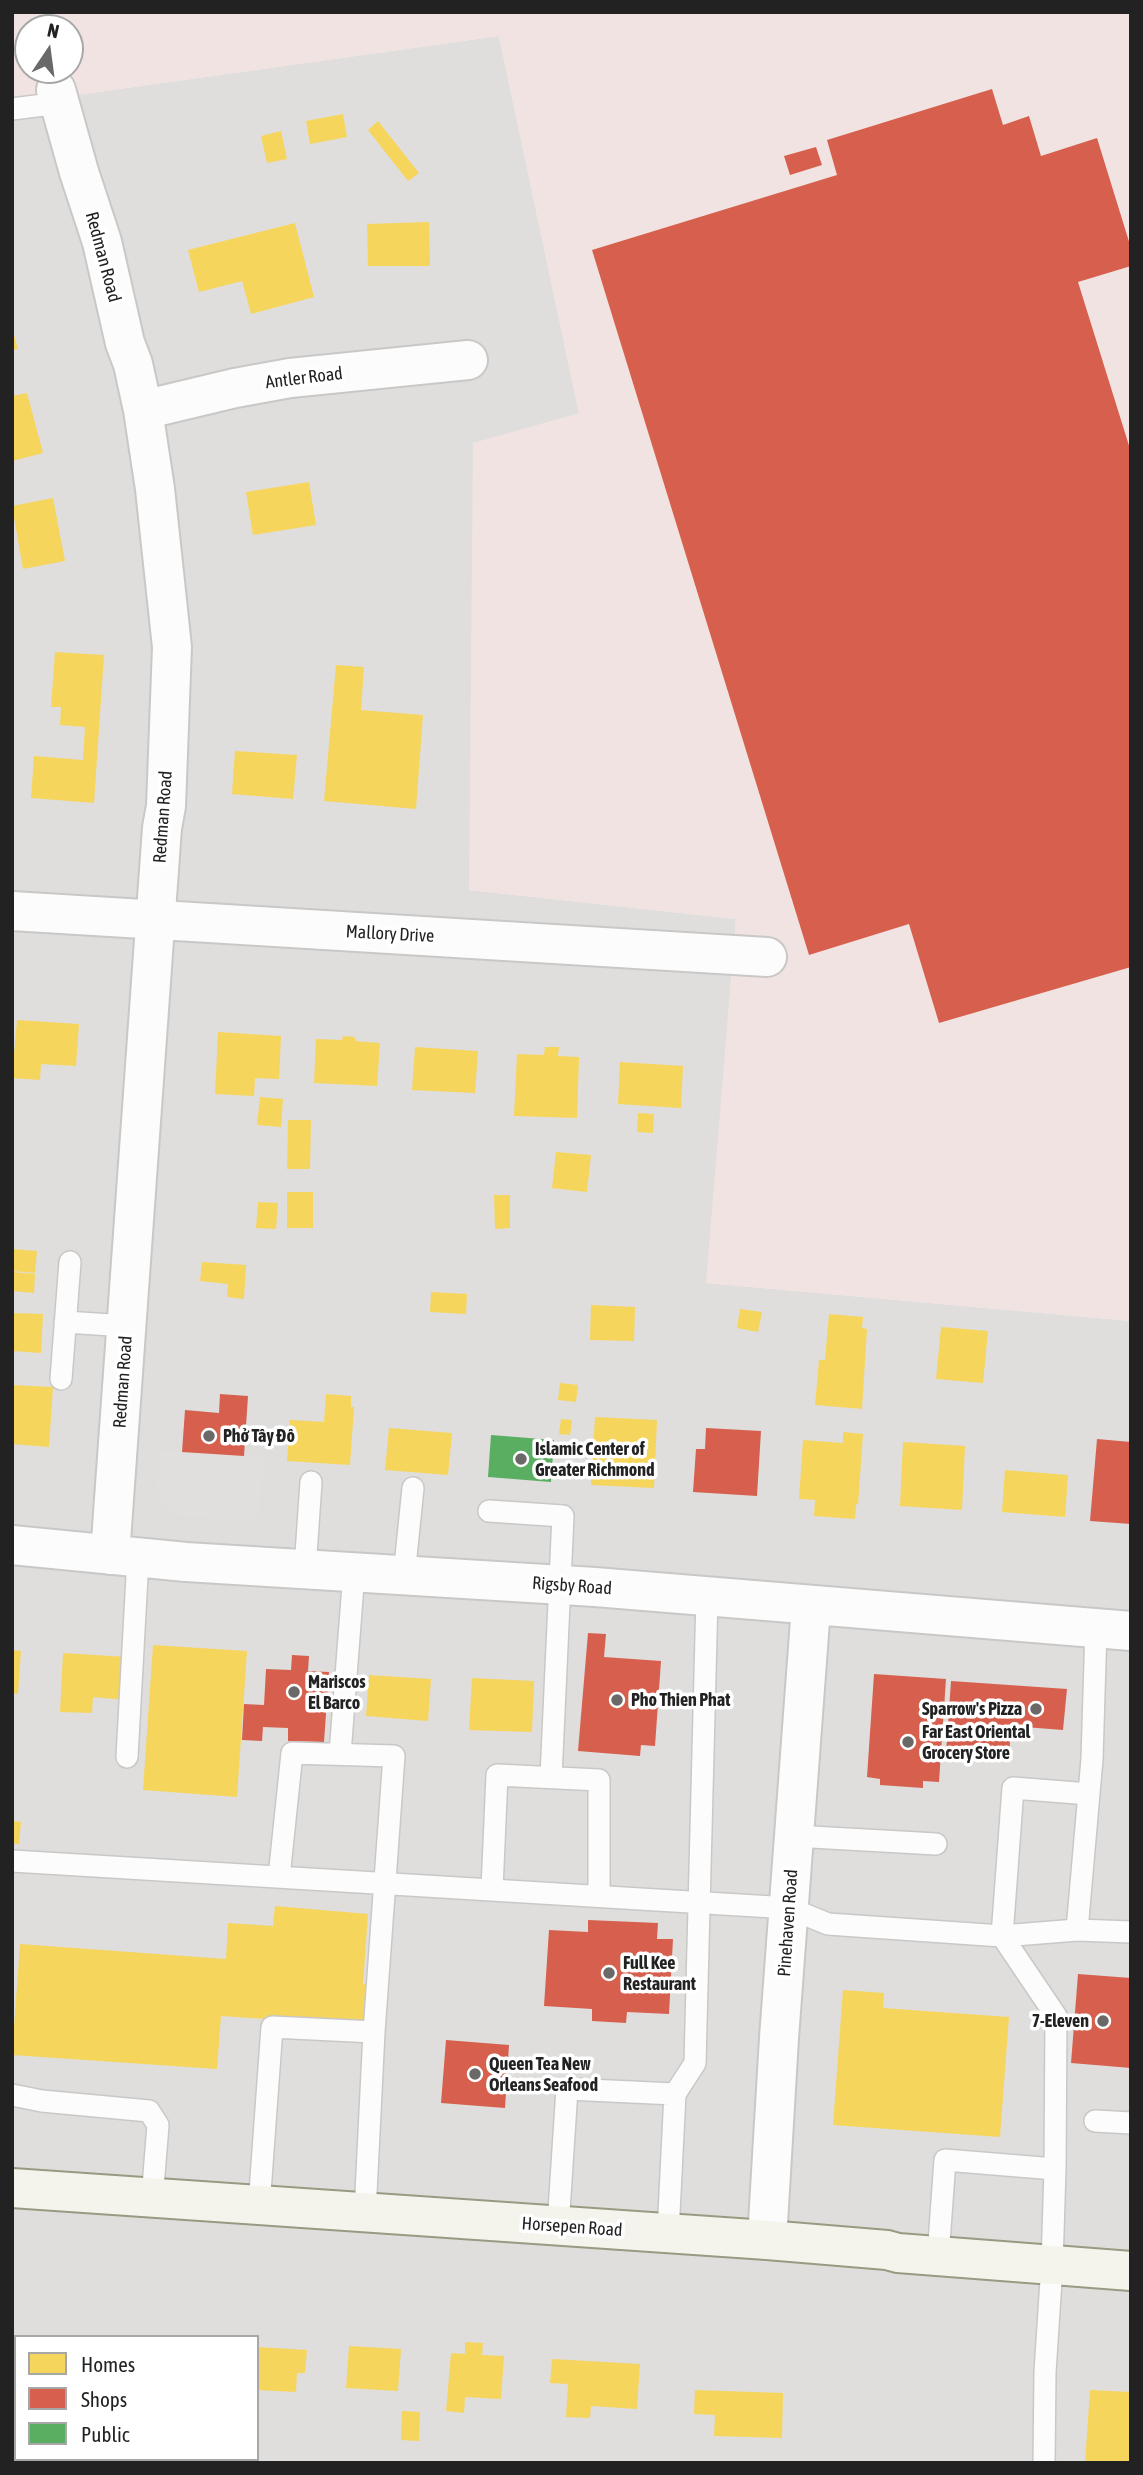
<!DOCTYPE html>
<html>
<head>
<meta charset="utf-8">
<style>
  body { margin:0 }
  #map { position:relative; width:1143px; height:2475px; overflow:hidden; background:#f0eeeb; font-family:"Asap Condensed",sans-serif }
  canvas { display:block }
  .frame { position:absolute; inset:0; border:14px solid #222; pointer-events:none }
  .legend { position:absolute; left:14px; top:2335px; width:245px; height:126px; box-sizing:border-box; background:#fff; border:2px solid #a7a7a7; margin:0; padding:9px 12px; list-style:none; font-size:21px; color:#222 }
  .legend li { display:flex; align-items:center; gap:14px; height:35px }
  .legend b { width:35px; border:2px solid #a7a7a7 }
  .north { position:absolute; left:14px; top:14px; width:70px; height:70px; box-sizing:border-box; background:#fff; border:2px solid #a7a7a7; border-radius:50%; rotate:13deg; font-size:19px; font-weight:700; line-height:28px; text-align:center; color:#222 }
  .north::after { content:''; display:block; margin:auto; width:24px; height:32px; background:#6a6968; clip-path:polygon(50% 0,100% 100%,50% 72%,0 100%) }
</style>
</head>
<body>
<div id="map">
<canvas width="1143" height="2475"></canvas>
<div class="frame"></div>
<ul class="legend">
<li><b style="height:19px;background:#f6d55c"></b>Homes</li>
<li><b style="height:19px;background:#d6604d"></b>Shops</li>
<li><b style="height:19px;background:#5aae61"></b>Public</li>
</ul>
<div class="north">N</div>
</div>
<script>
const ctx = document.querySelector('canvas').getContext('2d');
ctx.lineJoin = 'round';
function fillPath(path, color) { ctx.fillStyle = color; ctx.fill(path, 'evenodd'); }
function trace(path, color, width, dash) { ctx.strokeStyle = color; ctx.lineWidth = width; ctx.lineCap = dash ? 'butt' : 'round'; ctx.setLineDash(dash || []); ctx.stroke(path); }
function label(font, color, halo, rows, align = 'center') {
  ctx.font = font + ' "Asap Condensed",sans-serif'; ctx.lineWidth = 7; ctx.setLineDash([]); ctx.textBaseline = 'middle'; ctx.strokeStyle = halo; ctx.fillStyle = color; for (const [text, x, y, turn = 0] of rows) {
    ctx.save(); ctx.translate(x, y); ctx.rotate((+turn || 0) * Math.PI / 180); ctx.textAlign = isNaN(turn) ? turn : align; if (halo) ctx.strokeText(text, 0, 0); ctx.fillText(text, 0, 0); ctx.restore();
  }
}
const residential = new Path2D(`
  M499,36l80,377 -110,477 267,29 -29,364 424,38v1142h-1119v-2359zM16,2337h241v122h-241z`);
const commercial = new Path2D(`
  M12,12h1119v1309l-425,-38 30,-364 -267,-29 4,-447 106,-30 -80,-377 -487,68zM28,28h42v42h-42z`);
const parking = new Path2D(`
  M160,1451l103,6 -5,64 -86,-6 -16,-24z`);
const homes = new Path2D(`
  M343,114l4,23 -37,7 -4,-23z
  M378,121l41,52 -11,8 -40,-51z
  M281,131l6,28 -20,4 -6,-27z
  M429,222l1,44h-62l-1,-42z
  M295,223l19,74 -63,17 -9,-33 -43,11 -11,-42z
  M12,328l6,21 -6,1z
  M27,393l16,60 -31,8v-65z
  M309,482l7,43 -63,10 -7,-43z
  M53,498l12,63 -42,8 -11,-63z
  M55,652l49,3 -10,148 -63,-5 3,-42 49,4 2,-33 -25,-2 1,-18h-10z
  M336,665l28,2 -3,43 62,5 -7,94 -92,-8z
  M235,751l62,4 -4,44 -61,-5z
  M17,1020l62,4 -3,42 -35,-2 -1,16 -28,-2z
  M218,1032l63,4 -2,43 -24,-1 -1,18 -39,-2z
  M343,1036l12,1v4l25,2 -3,43 -63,-3 2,-44 26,1z
  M415,1047l63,4 -3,42 -63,-3z
  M545,1047h14l-1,9 21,1 -2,61 -63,-2 3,-62 27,1z
  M620,1062l63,4 -2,42 -63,-4z
  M260,1097l23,2 -2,28 -24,-2z
  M638,1113l16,1 -1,19 -16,-1z
  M288,1120h23l-1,49h-23z
  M556,1152l35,3 -4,37 -35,-4z
  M287,1192h26v36h-26z
  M494,1195h16v33l-15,1z
  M258,1202l20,1 -2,26 -20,-1z
  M12,1249l25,2 -2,22 -23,-2z
  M202,1262l44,3 -2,34 -17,-2 1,-13 -28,-3z
  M12,1272l23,2 -1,19 -22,-2z
  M431,1292l36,2 -1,20 -36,-2z
  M591,1305l44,2 -1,34 -44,-1z
  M740,1309l22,3 -4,20 -21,-4z
  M12,1313l31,1 -2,39 -29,-2z
  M829,1314l34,3 -1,11 5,1 -5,80 -47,-4 4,-45h6z
  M941,1327l47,4 -5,52 -47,-4z
  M560,1383l18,2 -2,17 -18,-2z
  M12,1385l41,2 -4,60 -37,-3z
  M326,1394l25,2v11h3l-4,58 -63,-4 3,-41 34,2z
  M595,1417l62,3 -3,68 -63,-3z
  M561,1419l11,1 -2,15 -11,-1z
  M389,1428l63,5 -4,42 -63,-5z
  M843,1432l20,2 -5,71 -2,-1 -1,15 -41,-3 1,-16 -16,-1 4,-59 40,3z
  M903,1442l62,4 -3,64 -62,-4z
  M1005,1470l63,5 -3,42 -63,-5z
  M153,1645l94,6 -10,146 -94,-7z
  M12,1650l9,1 -3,43 -6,-1z
  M63,1653l64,4 -2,43 -32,-3 -1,16 -32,-1z
  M369,1675l62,4 -3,42 -62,-5z
  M472,1678l62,3 -2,51 -63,-2z
  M12,1821l9,1 -2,22 -7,-1z
  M275,1906l93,8 -5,70h7l-3,42 -146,-10 -4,53 -205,-14 8,-111 206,15 2,-36 45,3z
  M843,1990l41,3 -1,15 126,9 -9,120 -167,-12z
  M465,2342l18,1 -1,12 22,1 -3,43 -36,-2 -1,16 -18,-2 5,-58 14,1z
  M349,2346l52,3 -3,42 -52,-3z
  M257,2347l50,3 -2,23h-8l-1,19 -39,-2z
  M552,2359l88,5 -3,45 -46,-3 -1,12 -24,-1 2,-33 -18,-1z
  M695,2390l88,3 -1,45 -68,-2 1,-21 -21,-1z
  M1090,2390l41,2v71h-46z
  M402,2411l18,1 -1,29 -18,-1z`);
const shops = new Path2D(`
  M992,89l11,36 26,-9 12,40 56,-18 34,110v18l-53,16 53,170v515l-192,56 -30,-99 -100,31 -217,-705 245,-75 -10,-35z
  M816,147l6,18 -32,10 -6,-19z
  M220,1394l28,2 -4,60 -62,-4 3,-42 34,3z
  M706,1428l55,3 -4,65 -64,-4 3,-43h9z
  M1097,1439l34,3v82l-41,-3z
  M588,1633l18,1 -2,23 57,4 -6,85 -14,-1 -1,11 -62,-5z
  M292,1655l17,1 -1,15 21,1 -5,70 -36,-1v-13l-25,-1 -1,14 -20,-1 2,-36 20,1 2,-36 25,1z
  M874,1674l72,5 -7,103 -16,-1v7l-43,-3v-6l-13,-2z
  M951,1681l116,8 -4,41 -52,-4 -2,32 -63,-5z
  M588,1920l70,3 -1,16h16l-4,75 -42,-2 -1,11 -34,-2v-12l-48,-3 5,-76 39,2z
  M1078,1974l53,4v90l-60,-5z
  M446,2040l63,5 -4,63 -64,-5z`);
const public = new Path2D(`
  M491,1435l63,5 -3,42 -63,-5z`);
const lane = new Path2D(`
  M12,109l48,-6
  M65,1322l62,4
  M61,1379l9,-117
  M489,1511l74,5 -12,261
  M305,1569l6,-87
  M404,1576l9,-88
  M340,1754l14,-182
  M127,1757l11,-199
  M794,1836l142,8
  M12,1861l777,47 39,16 174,12 75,-6 15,-171 4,-131
  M279,1877l13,-124 102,3 -20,276
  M492,1889l5,-114 102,5v116
  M1077,1930l54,2
  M675,2094l20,-31 12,-466
  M12,2095l30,6 107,10 9,14 -6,74
  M1095,2121l36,2
  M259,2206l13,-179 102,5 -9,181
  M558,2226l9,-137 108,5 -7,139
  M938,2256l7,-96 110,9
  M1044,2463l1,-91 7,-107 3,-96 1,-153 -54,-80 11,-148 76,6`);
const street = new Path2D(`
  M56,90l23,82 23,70 23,101 8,21 10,46 12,79 17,158 -6,159 -4,22 -52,727
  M143,410l92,-22 55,-10 178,-18
  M12,911l755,46
  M12,1545l174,17 409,25 536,44
  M767,2240l12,-202 32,-431`);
const secondary = new Path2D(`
  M12,2188l755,52 120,10 11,3 233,18`);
const markers = [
  [209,1436,7,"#6a6968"],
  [521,1459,7,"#6a6968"],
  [294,1692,7,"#6a6968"],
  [617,1700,7,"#6a6968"],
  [1036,1709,7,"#6a6968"],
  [908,1742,7,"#6a6968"],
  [609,1973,7,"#6a6968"],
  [1103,2021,7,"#6a6968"],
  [475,2074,7,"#6a6968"]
];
const streetNames = [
  ["Redman Road",103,257,75],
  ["Antler Road",304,378,-7],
  ["Redman Road",163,817,-86],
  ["Mallory Drive",390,934,3],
  ["Redman Road",123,1382,-86],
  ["Rigsby Road",572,1586,4],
  ["Pinehaven Road",788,1923,-86],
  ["Horsepen Road",572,2227,4]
];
const poiNames = [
  ["Phở Tây Đô",223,1436],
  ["Islamic Center of",535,1449],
  ["Greater Richmond",535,1470],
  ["Mariscos",308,1682],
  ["El Barco",308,1703],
  ["Pho Thien Phat",631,1700],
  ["Sparrow's Pizza",1022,1709,"right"],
  ["Far East Oriental",922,1732],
  ["Grocery Store",922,1753],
  ["Full Kee",623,1963],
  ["Restaurant",623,1984],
  ["7-Eleven",1089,2021,"right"],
  ["Queen Tea New",489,2064],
  ["Orleans Seafood",489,2085]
];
fillPath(residential, '#dfdedc');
fillPath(commercial, '#f1e3e1');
fillPath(parking, '#e0dfde');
fillPath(homes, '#f6d55c');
fillPath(shops, '#d6604d');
fillPath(public, '#5aae61');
trace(lane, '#c9c8c7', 24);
trace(street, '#c9c8c7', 42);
trace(secondary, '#999a82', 42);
trace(lane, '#fdfcfc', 21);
trace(street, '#fdfcfc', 38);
trace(secondary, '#f4f4ed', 38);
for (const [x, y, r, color] of markers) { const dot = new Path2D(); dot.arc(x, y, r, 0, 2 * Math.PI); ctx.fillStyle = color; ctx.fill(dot); trace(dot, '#fff', 2.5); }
label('18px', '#222', '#fff', streetNames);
label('bold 18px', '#222', '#fff', poiNames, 'left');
</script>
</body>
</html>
